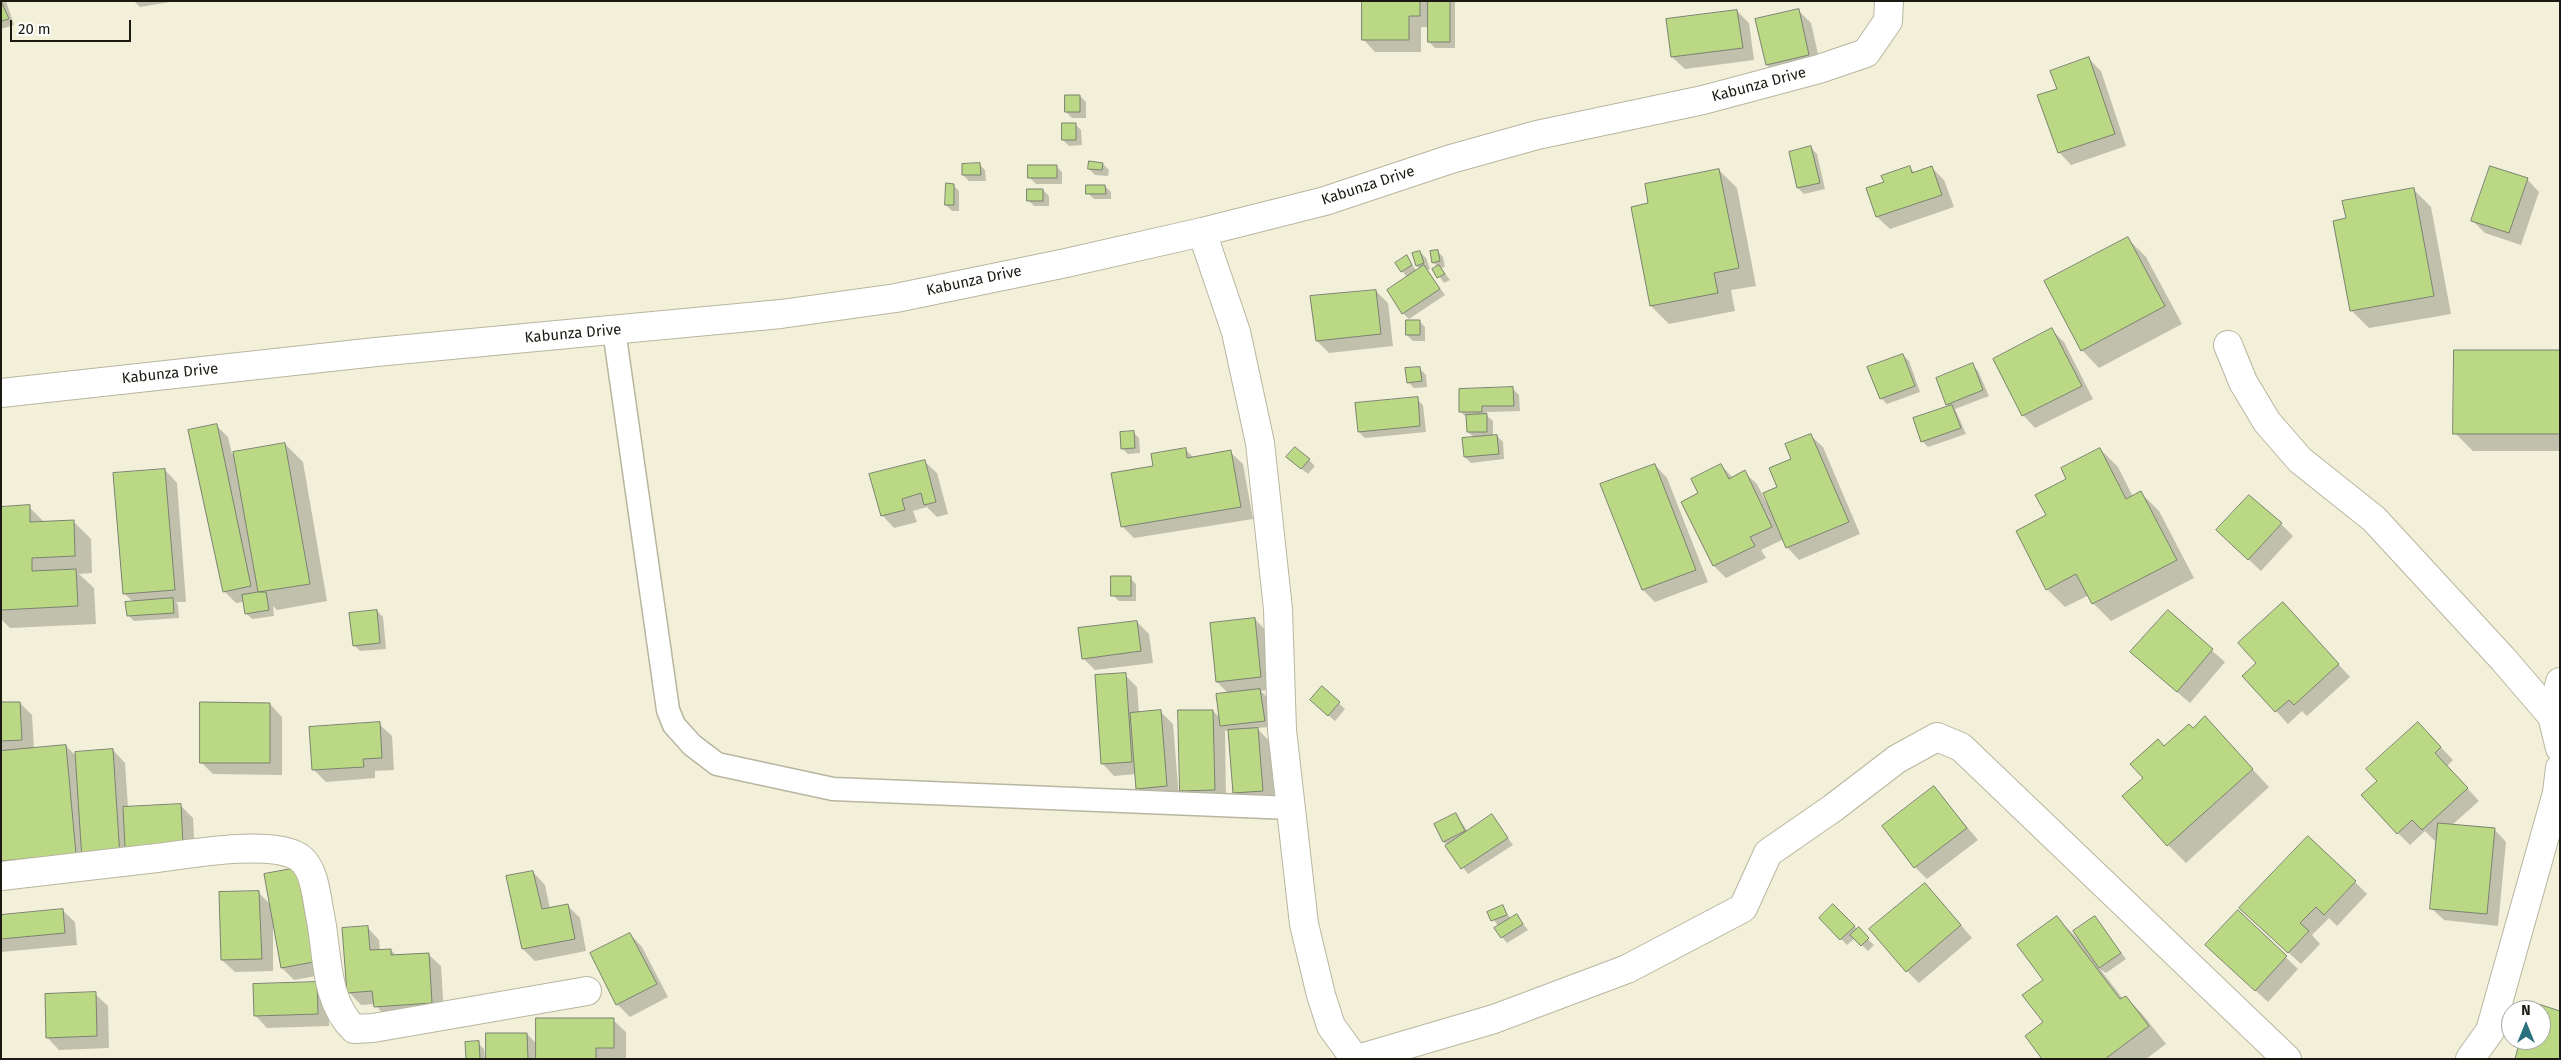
<!DOCTYPE html>
<html>
<head>
<meta charset="utf-8">
<style>
  body { margin:0 }
  #map { position:relative; width:2561px; height:1060px; overflow:hidden; background:#f2f0d9; font-family:"Fira Sans",sans-serif }
  canvas { display:block }
  .frame { position:absolute; inset:0; border:2px solid #1b1a12; pointer-events:none }
  .north { position:absolute; left:2501px; top:1000px; width:50px; height:50px; box-sizing:border-box; background:#fff; border:1px solid #a4a3a0; border-radius:50%; rotate:0deg; font-size:14px; font-weight:700; line-height:20px; text-align:center; color:#1b1a12 }
  .north::after { content:''; display:block; margin:auto; width:18px; height:22px; background:#2a717d; clip-path:polygon(50% 0,100% 100%,50% 72%,0 100%) }
  .scale { position:absolute; left:10px; top:20px; width:121px; height:22px; box-sizing:border-box; border:2px solid #1b1a12; border-top:0; padding-left:6px; font-size:15px; line-height:18px; white-space:nowrap; color:#1b1a12; -webkit-text-stroke:4px #fff; paint-order:stroke }
</style>
</head>
<body>
<div id="map">
<canvas width="2561" height="1060"></canvas>
<div class="frame"></div>
<div class="north">N</div>
<div class="scale">20 m</div>
</div>
<script>
const ctx = document.querySelector('canvas').getContext('2d');
ctx.lineJoin = 'round';
function fillPath(path, color) { ctx.fillStyle = color; ctx.fill(path, 'evenodd'); }
function trace(path, color, width, dash) { ctx.strokeStyle = color; ctx.lineWidth = width; ctx.lineCap = dash ? 'butt' : 'round'; ctx.setLineDash(dash || []); ctx.stroke(path); }
function label(font, color, halo, rows, align = 'center') {
  ctx.font = font + ' "Fira Sans",sans-serif'; ctx.lineWidth = 4; ctx.setLineDash([]); ctx.textBaseline = 'middle'; ctx.strokeStyle = halo; ctx.fillStyle = color; for (const [text, x, y, turn = 0] of rows) {
    ctx.save(); ctx.translate(x, y); ctx.rotate((+turn || 0) * Math.PI / 180); ctx.textAlign = isNaN(turn) ? turn : align; if (halo) ctx.strokeText(text, 0, 0); ctx.fillText(text, 0, 0); ctx.restore();
  }
}
const shadow = new Path2D(`
  M1,1h5l8,24 -13,4z
  M134,1h42l-36,6z
  M1363,1h92v47h-20l-6,-6v-15h-8v25h-46l-12,-13z
  M1798,10l13,13 10,44 -42,10 -12,-12z
  M1737,11l12,12 5,37 -69,9 -13,-12z
  M2089,59l12,12 25,75 -55,19 -12,-13v-63z
  M1080,96l6,6v16h-14l-6,-6z
  M1075,124l6,6 1,15 -13,1 -6,-6z
  M1811,148l6,6 8,35 -21,5 -6,-6z
  M979,164l6,6 1,11h-17l-6,-6z
  M1103,164l6,6 -1,6 -13,-1 -6,-6z
  M1056,166l6,6v12h-26l-6,-6z
  M1910,168l5,5 17,-5 12,12 10,27 -64,22 -13,-12 -9,-28 17,-6z
  M1719,170l18,18 19,98 -25,4 4,21 -66,13 -18,-18 -19,-98 18,-4z
  M2527,179l12,13 -18,53 -36,-12 -13,-13z
  M953,185l6,6v20h-7l-6,-6z
  M1105,186l6,6v7h-17l-6,-6z
  M2413,189l18,18 20,107 -82,14 -18,-18 -4,-91z
  M1043,190l6,6v10h-15l-6,-6z
  M2128,239l18,18 36,67 -83,44 -17,-18z
  M1437,251l6,6 2,10 -4,1 9,12 -6,3 -10,-14 4,-2 -5,-5z
  M1420,252l6,6 4,11 -3,1 18,25 -36,24 -6,-6 5,-35 -6,-7 5,-14 10,15 4,-3 -4,-3z
  M1376,291l12,12 5,43 -64,7 -12,-12z
  M1419,321l6,6v14h-12l-6,-6z
  M2052,330l12,12 29,57 -58,29 -12,-13z
  M2560,351v100h-87l-18,-18z
  M1903,355l6,6 11,31 -33,12 -6,-6z
  M1972,365l6,6 11,25 -34,13 11,25 -38,13 -6,-6 28,-34 -3,-3z
  M1420,369l6,6 1,12 -13,1 -6,-6z
  M1513,389l6,6 1,16 -33,1v4l6,5v16l4,-1 6,6 1,17 -33,4 -6,-6 10,-19 -7,-6 -1,-14 -6,-6z
  M1417,399l6,6 3,27 -61,6 -6,-6z
  M216,425l12,12 4,17 53,-10 18,18 24,139 -50,9 -4,-4 1,10 -22,3 -6,-6 -2,-11 -8,1 -12,-12z
  M1133,432l6,6 1,15 -12,1 -6,-6z
  M1810,435l13,12 37,87 -61,26 -12,-13 -3,-8 -23,11 5,8 -40,20 -12,-12 -32,-63 18,-9 21,-29 12,13 11,-6 13,12 10,20 1,-1 25,-43z
  M1185,449l9,9 36,-6 13,12 10,55 -119,19 -12,-12 33,-59z
  M2100,449l18,18 15,30 8,-4 18,18 35,67 -83,43 -18,-18 -4,-8 -24,12 -18,-18 1,-73 20,-37z
  M1309,460l6,6 -7,8 -14,-11z
  M924,461l13,12 11,41 -11,3 -10,-10 -14,4 4,11 -23,6 -12,-13z
  M1655,465l12,13 41,104 -53,20 -12,-12z
  M165,470l12,13 9,119h-10l2,3 1,13 -45,3 -6,-6 5,-13 -9,-9z
  M29,507l16,16 28,-2 18,18 1,34 -13,1 15,14 2,36 -86,4 -9,-9v-111z
  M2281,524l12,12 -32,35 -31,-29z
  M1130,578l6,6v17h-17l-6,-6z
  M377,611l6,6 3,32 -26,2 -6,-6z
  M2168,612l57,50 -35,41 -46,-39z
  M2295,616l55,61 -43,39 -5,-5 -14,13 -44,-48 14,-12z
  M1255,619l12,13 6,57 -12,2 5,5 4,31 -13,1 13,14 5,61 -29,2 -12,-12 -5,-61 -4,-2 1,72h-33l-12,-12 32,-79 7,7 9,-24 -12,-12z
  M1137,622l12,12 4,29 -58,7 -12,-12z
  M1125,675l12,12 2,26 22,-1 12,12 6,74 -29,2 -12,-12 -2,-14 -22,2 -12,-13z
  M1322,688l23,21 -10,12 -18,-16z
  M20,703l12,12 2,34 32,-3 11,11 36,-7 12,13 3,45 52,-3 13,13 2,39 -194,23v-176z
  M270,704l12,13v58l-69,-1 -12,-12z
  M2205,718l64,69 -83,76 -18,-18 -24,-67 21,-30 28,-19z
  M2418,723l35,37 -6,6 32,35 -27,24 42,4 12,13 -8,84 -54,-6 -13,-12 7,-70 -3,3 -10,-10 -15,14 -12,-12 -20,-52z
  M379,724l13,12 2,34 -19,1v7l-49,4 -13,-13z
  M1934,788l44,52 -51,39 -12,-12z
  M1456,814l12,18 24,-16 21,29 -45,29 -24,-32z
  M297,869l29,105 -32,6 -12,-12 -9,-49v52l-38,1 -13,-12 36,-68 12,12z
  M533,872l12,13 5,24 17,-4 13,13 6,33 -51,10 -12,-12 -15,-72z
  M2355,882l12,12 -30,32 -8,-8 -17,17 8,9 -19,20 -48,-44z
  M1937,897l35,41 -53,45 -12,-12z
  M1833,906l41,39 -6,6 -13,-13 -8,7 -26,-27z
  M1502,907l9,12 6,-3 11,14 -21,13 -5,-6 -3,-10 -10,-14z
  M62,910l13,12 2,23 -76,7v-35z
  M2238,912l60,57 -30,33 -49,-45z
  M2057,918l22,22 16,-22 31,41 -20,14 -6,-4 23,30 3,-2 17,18 23,29 -20,15h-102l1,-79z
  M367,927l12,13 1,11 11,-1 6,6 31,-2 13,12 3,49 -57,4 -12,-15 -14,1 -12,-13z
  M630,934l12,13 26,50 -38,20 -13,-13 -25,-51z
  M316,984l13,12v30l-62,2 -12,-13z
  M95,994l13,12 1,42 -50,2 -12,-13z
  M613,1020l13,12v27h-158l10,-16 6,6 1,9h2l40,-24 10,10z`);
const building = new Path2D(`
  M1,1l8,18 -8,2z
  M1362,1h58v15h-11v24h-47z
  M1428,1h22v41h-22z
  M1799,9l10,46 -43,10 -11,-46z
  M1737,10l6,38 -72,9 -5,-38z
  M2089,57l26,77 -57,19 -21,-58 20,-6 -7,-18z
  M1065,95h15v17h-15z
  M1062,123h14v17h-14z
  M1811,146l9,37 -23,5 -8,-36z
  M1089,161l14,2 -1,7 -14,-1z
  M980,163l1,12h-19v-11z
  M1028,165h29v13h-29z
  M1910,166l2,7 20,-7 10,29 -66,22 -10,-29 18,-6 -3,-6z
  M2490,166l38,12 -19,55 -38,-12z
  M1719,169l20,99 -25,5 4,20 -68,13 -19,-99 17,-4 -3,-19z
  M946,183l8,1v21h-9z
  M1086,185h19l1,9h-20z
  M2414,188l20,108 -84,15 -17,-90 13,-3 -4,-17z
  M1027,189h16v12h-16z
  M2128,237l37,69 -84,45 -37,-70z
  M1438,250l2,11 -8,2 -2,-12z
  M1420,251l4,12 -8,3 -4,-13z
  M1407,255l5,10 -11,7 -6,-9z
  M1424,265l16,24 -38,25 -15,-24z
  M1439,265l6,9 -8,4 -5,-9z
  M1376,290l5,44 -65,7 -6,-45z
  M1406,320h14v15h-14z
  M2052,328l30,58 -60,30 -29,-57z
  M2454,350h106v84h-107z
  M1903,354l12,32 -35,13 -13,-32z
  M1973,363l10,27 -37,15 -10,-27z
  M1420,367l2,14 -15,2 -2,-15z
  M1513,387l1,19h-32v6h-23v-23z
  M1418,397l2,29 -62,6 -3,-29z
  M1952,405l9,23 -40,14 -8,-24z
  M1487,414v18h-20l-1,-17z
  M217,424l34,162 -28,6 -35,-162z
  M1134,431l1,17 -14,1 -1,-17z
  M1811,434l38,88 -63,26 -23,-55 14,-6 -8,-19 22,-9 -6,-15z
  M1497,435l2,19 -35,3 -2,-19z
  M285,443l25,141 -52,8 -25,-140z
  M1295,447l15,12 -9,10 -15,-12z
  M1186,448l1,10 44,-8 10,57 -120,20 -10,-54 42,-7 -2,-12z
  M2100,448l26,51 15,-8 36,69 -85,44 -16,-30 -30,16 -30,-59 30,-16 -11,-20 31,-16 -5,-11z
  M925,460l11,42 -12,3 -3,-12 -19,6 3,11 -24,6 -12,-42z
  M1655,464l41,106 -54,20 -42,-106z
  M1721,464l8,15 16,-9 27,57 -22,10 5,9 -42,20 -32,-64 17,-9 -7,-14z
  M165,469l10,121 -52,4 -10,-121z
  M2249,495l33,28 -34,37 -32,-30z
  M30,505v17l44,-2 1,36 -43,2v13l44,-2 2,37 -77,4v-103z
  M1111,576h20v20h-20z
  M258,592h8l3,18 -24,4 -3,-19z
  M173,598l1,15 -47,3 -2,-14z
  M2283,602l56,62 -45,41 -5,-5 -14,12 -33,-36 14,-13 -18,-20z
  M377,610l3,33 -27,3 -4,-33z
  M2168,610l45,39 -36,43 -47,-40z
  M1255,618l6,59 -45,5 -6,-59z
  M1137,621l4,30 -59,8 -4,-31z
  M1126,673l6,89 -31,2 -6,-89z
  M1322,686l18,16 -12,14 -18,-16z
  M1260,689l5,32 -45,5 -4,-32z
  M1,702h19l2,38 -21,1z
  M200,702l70,1v60h-70z
  M1161,710l6,76 -31,3 -6,-76z
  M1178,710h35l2,80 -35,1z
  M2205,716l48,53 -86,77 -45,-50 21,-18 -13,-14 28,-25 6,7 25,-22 4,4z
  M380,722l2,36 -19,1 1,8 -52,3 -3,-43z
  M2418,722l23,25 -6,6 33,35 -46,42 -10,-10 -15,14 -36,-39 16,-14 -11,-12z
  M1258,728l5,63 -30,2 -5,-63z
  M66,745l10,109 -75,7v-110z
  M113,749l7,108 -38,3 -7,-108z
  M1934,786l33,42 -53,40 -32,-42z
  M181,804l2,41 -58,3 -2,-41z
  M1456,813l9,18 -22,11 -9,-18z
  M1492,814l16,24 -47,31 -16,-23z
  M2438,823l57,5 -8,86 -57,-5z
  M2308,836l48,45 -32,34 -8,-8 -16,16 9,8 -21,22 -49,-45z
  M297,868l17,94 -33,6 -17,-94z
  M533,871l9,38 26,-5 7,35 -53,10 -16,-73z
  M1925,883l36,42 -55,47 -37,-43z
  M259,891l3,68 -41,1 -2,-68z
  M1833,904l22,22 -15,14 -21,-22z
  M1503,905l4,10 -16,6 -4,-9z
  M63,909l2,24 -64,6v-24z
  M2238,910l49,46 -32,35 -50,-46z
  M1517,914l6,10 -22,14 -7,-10z
  M2057,916l63,83 6,-3 23,30 -44,33h-63l-17,-23 18,-14 -21,-27 21,-15 -26,-35z
  M2095,916l26,37 -22,15 -26,-37z
  M368,926l2,24 21,-1v6l38,-2 3,50 -58,4 -2,-16 -25,2 -5,-65z
  M1859,927l10,11 -8,8 -11,-11z
  M630,933l27,51 -41,21 -26,-52z
  M317,982l1,32 -64,2 -1,-32z
  M96,992l1,44 -51,2 -1,-44z
  M2532,1002l28,9v48h-45l5,-19h21v-30h-11z
  M536,1018h78v30h-18v11h-60z
  M486,1033h41l1,26h-42z
  M479,1041l1,18h-14l-1,-17z`);
const service = new Path2D(`
  M614,330l54,380 6,15 18,20 25,19 116,25 458,19`);
const minor = new Path2D(`
  M1202,232l34,100 24,111 18,166 4,121 22,194 17,71 10,31 24,33
  M2228,345l15,37 24,40 33,38 74,59 129,140 49,57 8,32
  M1,393l375,-41 405,-38 115,-16 170,-35 136,-31 123,-31 126,-42 86,-24 166,-35 116,-31 47,-16 22,-32 1,-20
  M2552,716l8,-34
  M1,876c49,-6 98,-11 147,-17 36,-4 115,-19 147,-4 20,9 21,41 25,60 8,38 4,85 34,114l19,-1 214,-37
  M1358,1059l136,-40 133,-50 116,-61 25,-55 65,-45 64,-49 40,-22 24,10 326,312
  M2470,1059l20,-28 67,-238 3,-25`);
const streetNames = [
  ["Kabunza Drive",1759,85,-15],
  ["Kabunza Drive",1368,186,-18],
  ["Kabunza Drive",974,281,-12],
  ["Kabunza Drive",573,334,-5],
  ["Kabunza Drive",170,374,-6]
];
fillPath(shadow, '#0003');
fillPath(building, '#bbd984');
trace(building, '#7a826e', 1);
trace(service, '#b8b6a0', 25);
trace(minor, '#b8b6a0', 30);
trace(service, '#fff', 22);
trace(minor, '#fff', 28);
label('15px', '#1b1a12', '#fff', streetNames);
</script>
</body>
</html>
